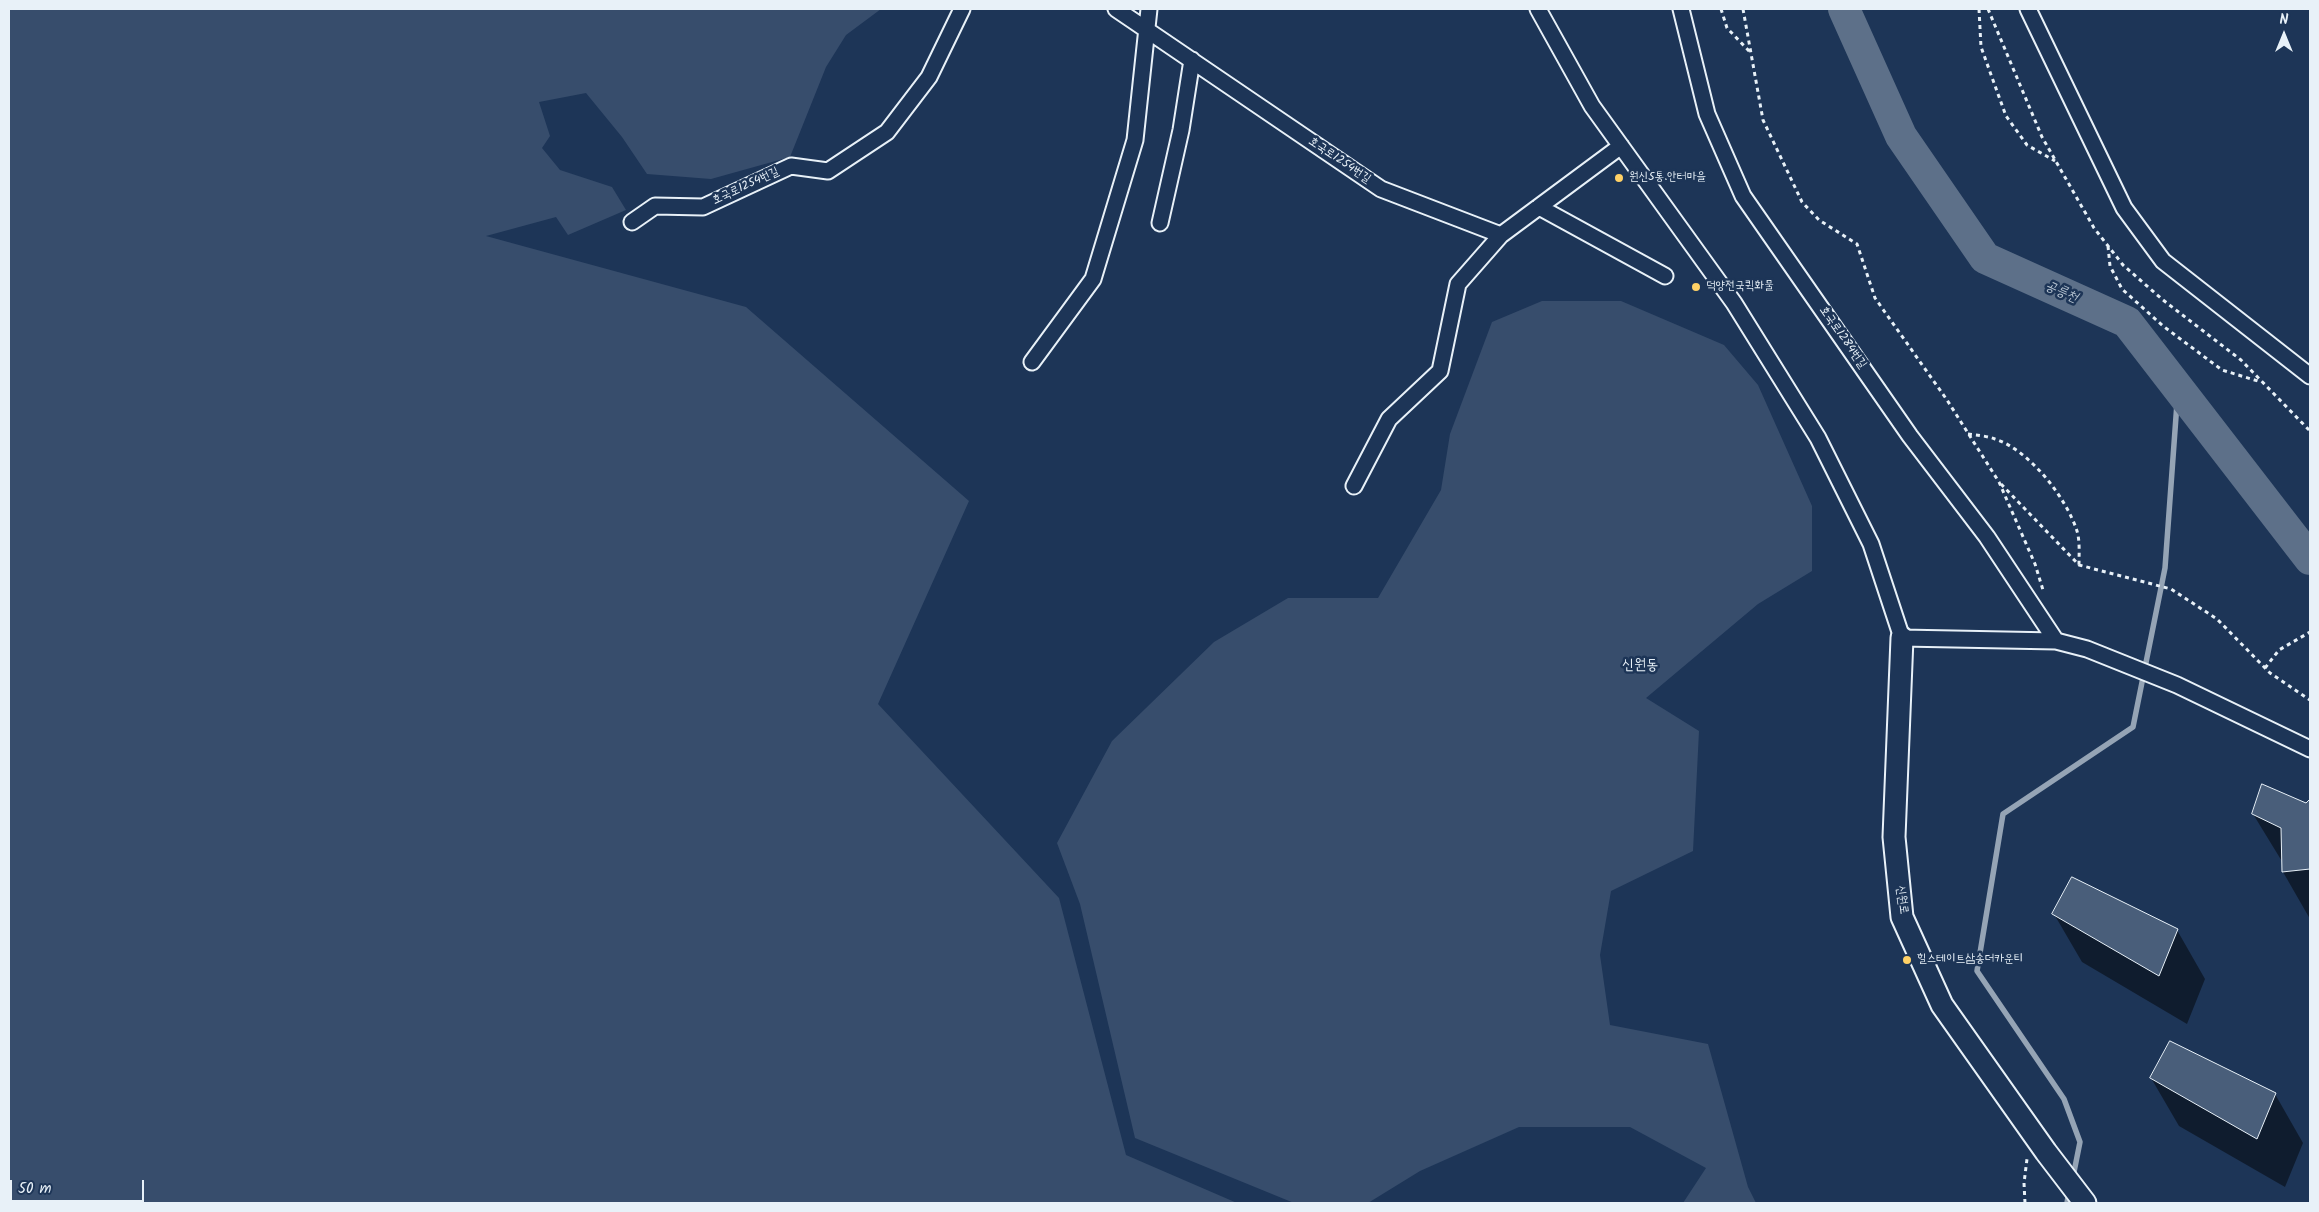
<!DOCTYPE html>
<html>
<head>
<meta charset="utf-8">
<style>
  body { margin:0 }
  #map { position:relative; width:2319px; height:1212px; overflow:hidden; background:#1d3557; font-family:Kalam,sans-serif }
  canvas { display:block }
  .frame { position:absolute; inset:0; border:10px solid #e8f1f8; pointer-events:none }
  .north { position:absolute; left:2259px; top:10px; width:50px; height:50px; -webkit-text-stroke:4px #1d3557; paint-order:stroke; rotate:0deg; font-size:14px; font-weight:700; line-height:20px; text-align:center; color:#e8f1f8 }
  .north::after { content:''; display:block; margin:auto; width:18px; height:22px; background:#e8f1f8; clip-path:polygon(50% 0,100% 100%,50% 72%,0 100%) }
  .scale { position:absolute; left:10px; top:1180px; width:134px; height:22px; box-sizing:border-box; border:2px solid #e8f1f8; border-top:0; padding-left:6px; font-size:15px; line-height:18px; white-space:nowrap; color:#e8f1f8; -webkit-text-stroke:4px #1d3557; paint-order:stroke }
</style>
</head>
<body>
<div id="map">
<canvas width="2319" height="1212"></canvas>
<div class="frame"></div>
<div class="north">N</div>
<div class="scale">50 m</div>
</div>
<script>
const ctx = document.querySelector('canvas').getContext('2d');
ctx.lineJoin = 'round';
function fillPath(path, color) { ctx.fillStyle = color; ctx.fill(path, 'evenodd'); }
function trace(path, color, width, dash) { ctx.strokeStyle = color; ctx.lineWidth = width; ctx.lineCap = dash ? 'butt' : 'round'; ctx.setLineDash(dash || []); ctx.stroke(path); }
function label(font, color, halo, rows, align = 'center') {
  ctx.font = font + ' Kalam,"Poor Story",sans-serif'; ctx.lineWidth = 5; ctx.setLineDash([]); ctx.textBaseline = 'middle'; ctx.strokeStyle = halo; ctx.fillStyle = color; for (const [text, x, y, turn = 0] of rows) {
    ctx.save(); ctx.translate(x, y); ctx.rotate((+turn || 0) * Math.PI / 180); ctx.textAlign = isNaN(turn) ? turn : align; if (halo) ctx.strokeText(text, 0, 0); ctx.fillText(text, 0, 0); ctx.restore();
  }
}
const green = new Path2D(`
  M9,9h872l-35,26 -20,32 -36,90 -79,22 -64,-5 -25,-37 -36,-44 -47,9 11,34 -8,12 18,22 52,17 14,23 -58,25 -12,-18 -70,19 260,71 223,194 -91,203 181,194 67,257 111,48h-1228z
  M1542,301h79l103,44 34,40 54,121v65l-54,33 -112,94 53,33 -6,120 -82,40 -11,64 10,70 98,19 40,143 8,16h-73l23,-35 -76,-41h-111l-99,44 -52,32h-74l-159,-65 -55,-234 -23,-61 55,-102 102,-99 74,-44h90l63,-108 9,-56 42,-112z`);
const shadow = new Path2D(`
  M2310,800v119l-27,-47v-9l-30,-49 53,-10z
  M2054,914l123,16 28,49 -18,45 -105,-62z
  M2151,1078l124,16 28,49 -18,44 -106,-61z`);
const stream = new Path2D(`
  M2073,1177l7,-35 -16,-43 -87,-128 26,-157 130,-87 32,-159 13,-179
  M2067,1203l2,-12`);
const river = new Path2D(`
  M1844,9l57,127 84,122 142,64 183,237`);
const building = new Path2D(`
  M2262,784l44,19 4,-4v70l-28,3 -1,-44 -29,-14z
  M2072,877l106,52 -19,47 -107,-62z
  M2170,1041l106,52 -19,46 -107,-61z`);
const path = new Path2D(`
  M1721,9l6,19 23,24
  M1743,9l20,111 39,82 17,18 38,24 18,54 72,102 52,82 36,82 8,26
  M1979,9l2,38 25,69 21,29 28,16
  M1988,9l54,128 52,91 29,37 40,35 78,60 69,71
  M2108,246l2,20 12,23 41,37 59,44 39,12
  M1968,434c9,1 19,2 27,5 34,11 71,58 82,92 3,10 2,23 2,34
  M2001,484l78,81 92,24 46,30 53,54 40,27
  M2265,668l14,-18 31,-18
  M2025,1203l-1,-20 3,-24`);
const street = new Path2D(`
  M1116,9l265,180 120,46
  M1538,9l54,97 142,197 84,135 53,106 31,94 154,3 31,8 90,36 133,64
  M1681,9l26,105 36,82 167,240 77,101 69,104
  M2028,9l96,199 39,53 147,115
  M1539,207l126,69
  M632,222l23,-16 48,1 88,-41 37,5 59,-39 42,-55 33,-68
  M1160,223l21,-93 11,-70
  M1032,362l61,-83 42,-139 14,-131
  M1354,486l35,-67 51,-48 18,-87 43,-49 120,-89`);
const secondary = new Path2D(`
  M1902,638l-8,199 8,80 40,88 104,147 39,51`);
const markers = [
  [1619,178,5,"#ffd166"],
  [1696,287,5,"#ffd166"],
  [1907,960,5,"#ffd166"]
];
const streetNames = [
  ["호국로1254번길",1339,161,34],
  ["호국로1254번길",746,187,-25],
  ["호국로1284번길",1842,338,55],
  ["신원로",1901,900,82]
];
const poiNames = [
  ["원신5통.안터마을",1629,178],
  ["덕양전국퀵화물",1706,287],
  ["힐스테이트삼송더카운티",1917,960]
];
const waterNames = [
  ["공릉천",2061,293,24]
];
const quarterNames = [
  ["신원동",1640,666]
];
fillPath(green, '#374d6c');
fillPath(shadow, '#0007');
trace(stream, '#95a4b5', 5.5);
trace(river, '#5d7089', 32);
fillPath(building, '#495e7a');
trace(building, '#e8f1f8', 1);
trace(street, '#e8f1f8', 19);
trace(secondary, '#e8f1f8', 25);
trace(path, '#e8f1f8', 3, [4, 4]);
trace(street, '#1d3557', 15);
trace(secondary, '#1d3557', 21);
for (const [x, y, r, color] of markers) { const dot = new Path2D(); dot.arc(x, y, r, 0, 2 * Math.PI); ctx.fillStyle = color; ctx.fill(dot); trace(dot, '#1d3557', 2); }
label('12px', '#e8f1f8', '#1d3557', streetNames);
label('12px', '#e8f1f8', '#1d3557', poiNames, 'left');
label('italic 14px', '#b7c4d1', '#1d3557', waterNames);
label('15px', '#e8f1f8', '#1d3557', quarterNames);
</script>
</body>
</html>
